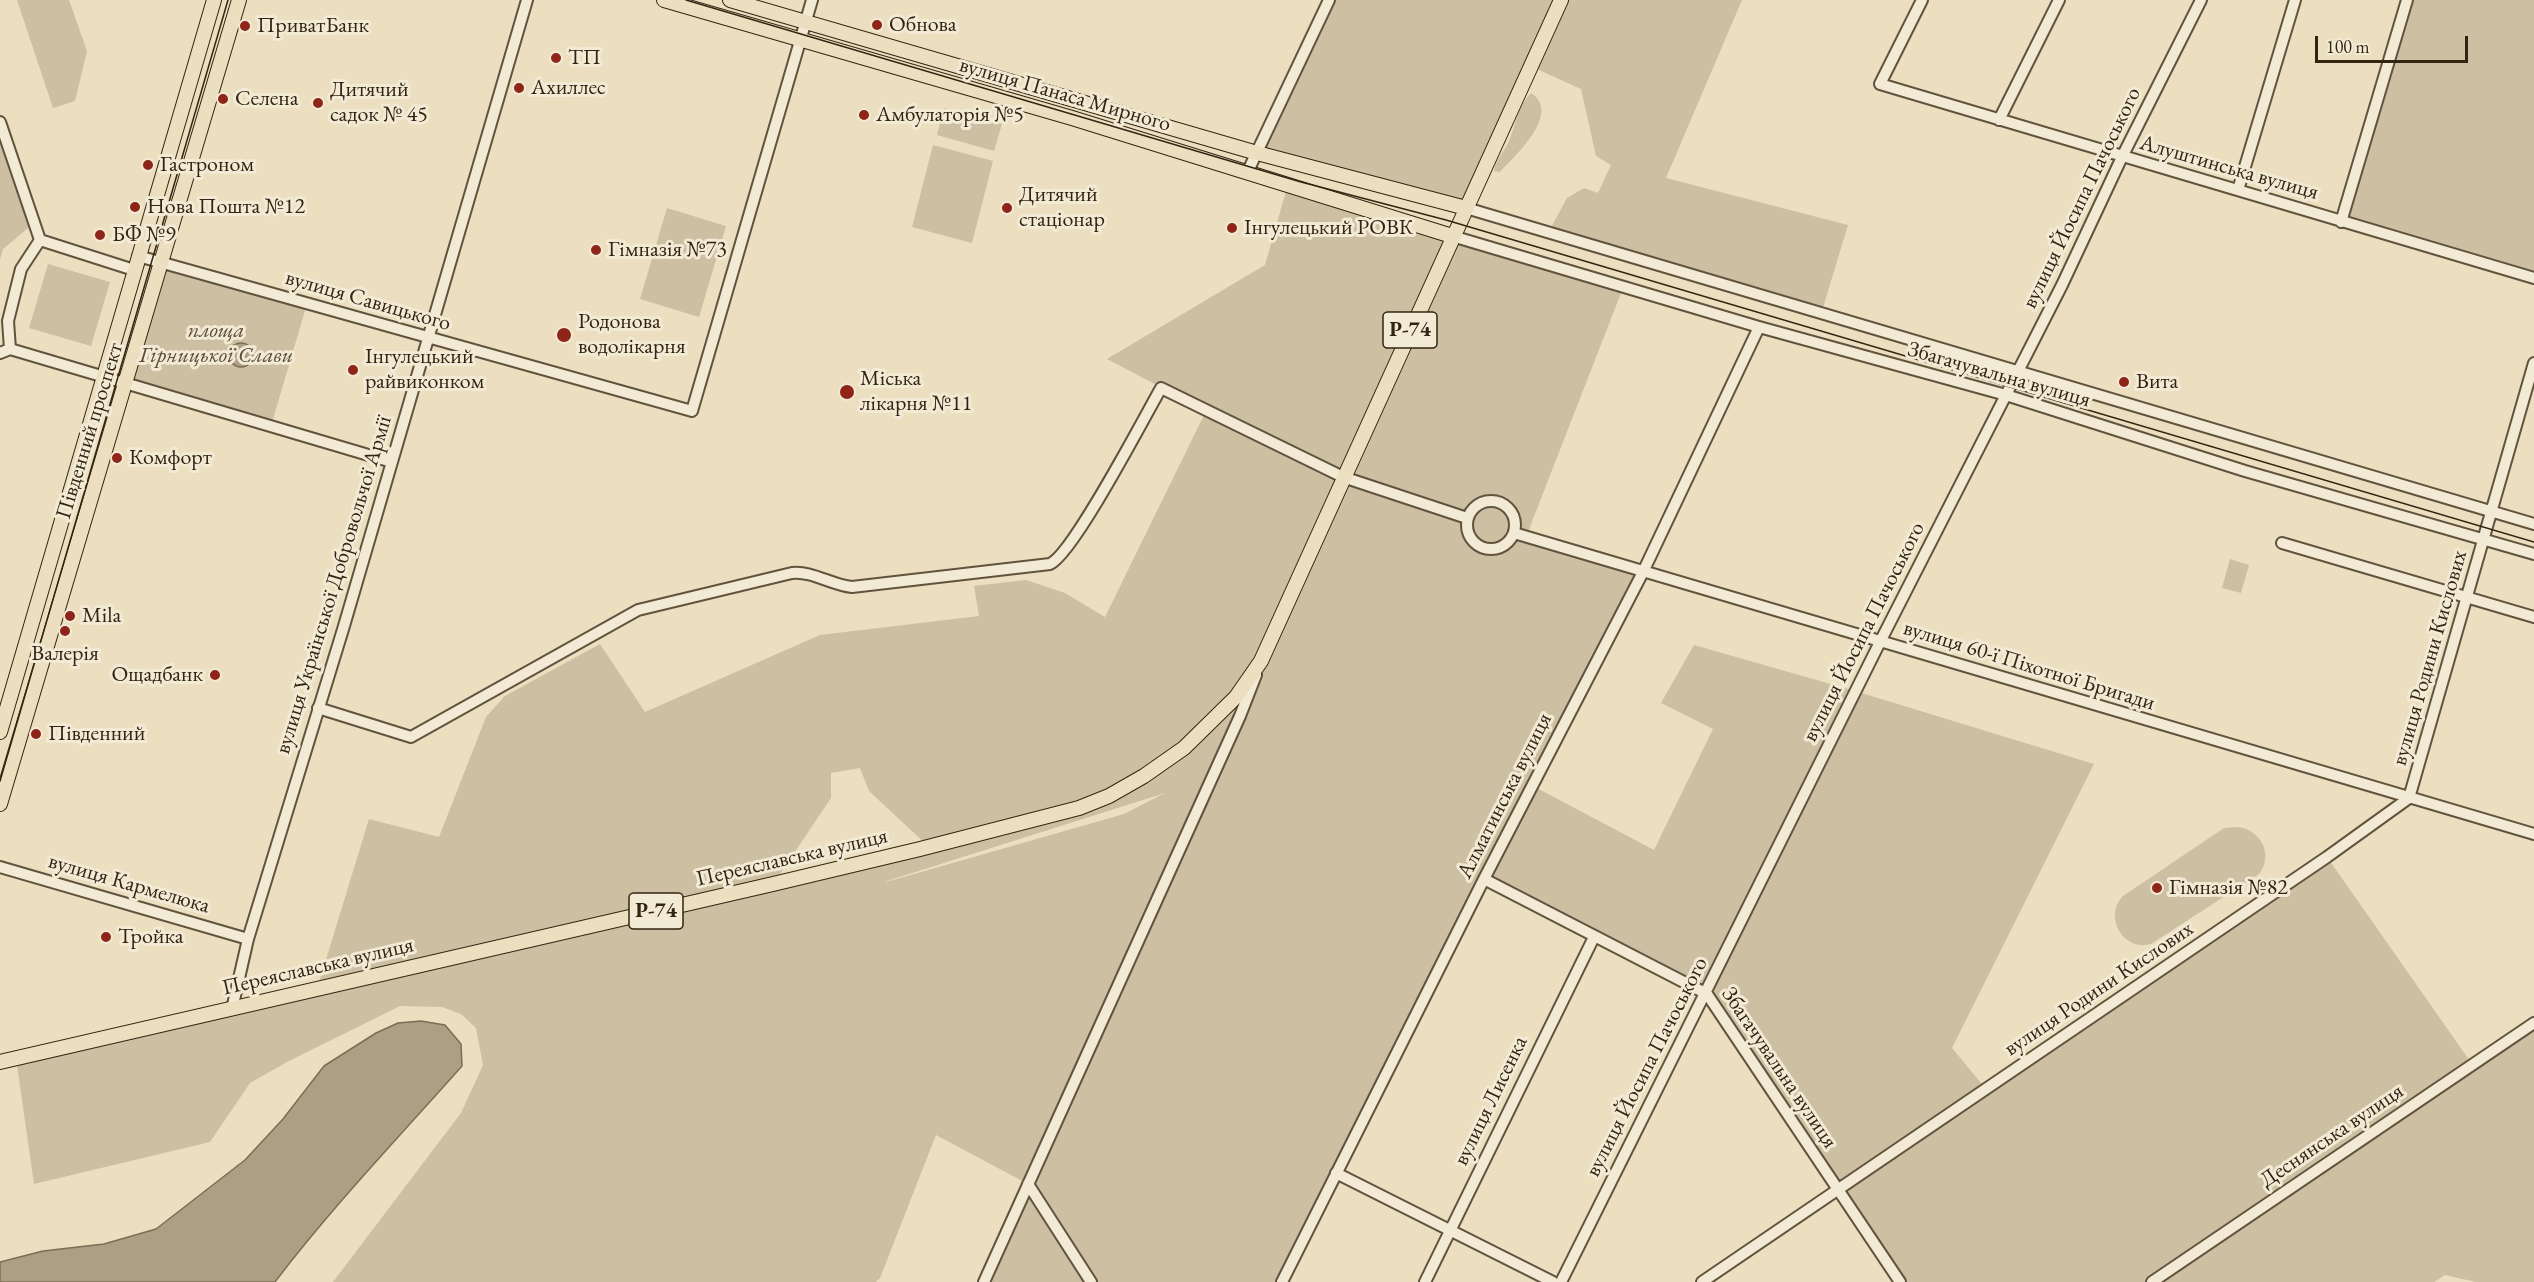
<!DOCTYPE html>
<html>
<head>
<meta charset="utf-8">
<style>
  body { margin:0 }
  #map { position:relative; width:2534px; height:1282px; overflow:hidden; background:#ebdfbf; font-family:"EB Garamond",serif }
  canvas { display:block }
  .scale { position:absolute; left:2315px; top:36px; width:153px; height:27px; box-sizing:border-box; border:3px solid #332412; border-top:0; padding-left:8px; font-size:18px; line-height:21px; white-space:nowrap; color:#332412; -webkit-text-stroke:4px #f2ead5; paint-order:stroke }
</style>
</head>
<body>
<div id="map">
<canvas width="2534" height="1282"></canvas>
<div class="scale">100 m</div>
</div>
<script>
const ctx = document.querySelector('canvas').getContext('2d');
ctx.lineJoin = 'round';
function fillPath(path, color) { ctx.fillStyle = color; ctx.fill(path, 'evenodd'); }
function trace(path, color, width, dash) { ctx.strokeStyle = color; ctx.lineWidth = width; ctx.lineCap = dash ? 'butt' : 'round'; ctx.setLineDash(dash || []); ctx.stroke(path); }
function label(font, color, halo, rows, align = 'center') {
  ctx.font = font + ' "EB Garamond",serif'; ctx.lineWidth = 6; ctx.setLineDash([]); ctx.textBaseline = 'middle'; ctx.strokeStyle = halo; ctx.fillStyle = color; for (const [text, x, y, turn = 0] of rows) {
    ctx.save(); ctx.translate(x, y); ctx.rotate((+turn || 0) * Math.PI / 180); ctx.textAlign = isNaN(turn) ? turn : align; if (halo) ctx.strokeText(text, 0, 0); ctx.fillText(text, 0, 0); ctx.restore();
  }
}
const green = new Path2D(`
  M17,0h52l18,51 -12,50 -22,7z
  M1329,0h413l-76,178 182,47 -27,89 -273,-81 19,-35 17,-10 14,5 13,-28 -15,-9 -15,-67 -51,-23 -64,142 -209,-55z
  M2407,0h127v278l-193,-56z
  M1531,93c31,20 -15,62 -31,79l-6,-1c2,-12 10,-19 15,-30 7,-17 9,-35 22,-48z
  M944,108l58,16 -8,27 -57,-16z
  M0,122l34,101 -31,26 -3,11z
  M933,145l60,16 -21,82 -60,-16z
  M1288,184l335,104 -97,249 117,35 -110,214 121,64 59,-121 -52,-26 33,-58 161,46 239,73 -142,284 34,41 341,-232 145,207 62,-41v259h-58l-31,-7 -11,7h-534l-193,-288 -223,-115 -202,403h-298l44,-98 -92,-49 -56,143 -4,4h-543l128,-169 22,-48 -7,-37 -15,-14 -19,-7 -42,-1 -113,56 -37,21 -40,59 -176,42 -18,-126 301,-69 52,-170 70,18 47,-120 19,-21 95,-52 45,68 175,-77 159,-19 -5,-30 52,-6 39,13 40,24 101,-206 -99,-52 158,-94zM860,768l9,23 59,55 -154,37 57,-85v-25zM1165,793l-41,21 -238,68 1,-1z
  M667,208l59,18 -27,91 -59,-18z
  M162,263l145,41 -36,122 -145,-43z
  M48,264l62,18 -19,64 -62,-18z
  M2230,559l19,6 -8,28 -19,-5z
  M2238,827c23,3 36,28 21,47l-108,70c-28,8 -48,-28 -28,-48l101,-68z`);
const water = new Path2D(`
  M229 355a12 12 0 1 1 24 0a12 12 0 1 1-24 0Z
  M421,1021l24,4 16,19 1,22c-63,71 -129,140 -187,216h-275v-20l43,-11 61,-7 52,-15 89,-69 38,-41 41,-53 52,-33 22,-10z`);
const minor = new Path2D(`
  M1922,0l-42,84 654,194
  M1999,120l60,-120
  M0,122l40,118 94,30
  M1248,171l81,-171
  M2238,190l57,-190
  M1466,208l1068,316
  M2341,222l66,-222
  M1452,236l307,91 247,68 239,76 289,83
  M138,256l554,155 120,-411
  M10,349l-2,-28 13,-52 19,-29
  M0,353l10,-4 382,113
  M1467 525a24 24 0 1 1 48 0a24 24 0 1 1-48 0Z
  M1514,533l1020,301
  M2282,543l252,74
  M318,708l93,29 227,-127 154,-37c21,-2 39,12 60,14l198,-23c23,-10 94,-146 111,-176l182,89 124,41
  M0,867l248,72
  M1484,879l223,115 193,288
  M232,1009l16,-70 96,-313 183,-626
  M1336,1173l217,109
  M1028,1184l63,98
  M984,1282l256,-566 16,-41
  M1282,1282l202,-403 159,-307 116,-245
  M1425,1282l169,-345
  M1561,1282l319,-640 182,-357 60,-128 79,-157
  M1702,1282l625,-425 82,-59 125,-435
  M2152,1282l382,-259`);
const major = new Path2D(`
  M664,0l408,118 380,118
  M730,0l527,153 209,55
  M0,732l214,-732
  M0,804l239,-804
  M0,1062l773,-178 147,-35 159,-41 30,-12 35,-20 40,-28 52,-51 25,-36 300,-661`);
const tram = new Path2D(`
  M686,0l615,182 145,38 1088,322
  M0,781l228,-781`);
const markers = [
  [877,25,6,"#8f2418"],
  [245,26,6,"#8f2418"],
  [556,58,6,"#8f2418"],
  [519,88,6,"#8f2418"],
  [223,99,6,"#8f2418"],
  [318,103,6,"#8f2418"],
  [864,115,6,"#8f2418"],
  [148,165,6,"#8f2418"],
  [135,207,6,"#8f2418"],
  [1007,208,6,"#8f2418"],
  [1232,228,6,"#8f2418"],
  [100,235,6,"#8f2418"],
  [596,250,6,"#8f2418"],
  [564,335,8,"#8f2418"],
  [353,370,6,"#8f2418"],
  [2124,382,6,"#8f2418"],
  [847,392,8,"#8f2418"],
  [117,458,6,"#8f2418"],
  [70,616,6,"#8f2418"],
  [65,631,6,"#8f2418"],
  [215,675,6,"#8f2418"],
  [36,734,6,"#8f2418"],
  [2157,888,6,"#8f2418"],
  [106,937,6,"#8f2418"]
];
const shields = [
  [1410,330,54],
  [656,911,54]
];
const shieldNames = [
  ["Р-74",1410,330],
  ["Р-74",656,911]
];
const poiNames = [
  ["Обнова",889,25],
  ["ПриватБанк",257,26],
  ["ТП",568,58],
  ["Ахиллес",531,88],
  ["Дитячий",330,90],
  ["садок № 45",330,115],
  ["Селена",235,99],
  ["Амбулаторія №5",876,115],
  ["Гастроном",160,165],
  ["Дитячий",1019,195],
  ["стаціонар",1019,220],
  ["Нова Пошта №12",147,207],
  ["Інгулецький РОВК",1244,228],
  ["БФ №9",112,235],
  ["Гімназія №73",608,250],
  ["Родонова",578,322],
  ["водолікарня",578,347],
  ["Інгулецький",365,357],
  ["райвиконком",365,382],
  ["Міська",860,379],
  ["лікарня №11",860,404],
  ["Вита",2136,382],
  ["Комфорт",129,458],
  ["Mila",82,616],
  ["Валерія",65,654,"center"],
  ["Ощадбанк",203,675,"right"],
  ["Південний",48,734],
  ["Гімназія №82",2169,888],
  ["Тройка",118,937]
];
const streetNames = [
  ["вулиця Панаса Мирного",1065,95,16],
  ["Алуштинська вулиця",2229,168,16],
  ["вулиця Йосипа Пачоського",2082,198,-64],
  ["вулиця Савицького",368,301,16],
  ["Збагачувальна вулиця",1999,375,16],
  ["Південний проспект",90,431,-73],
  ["вулиця Української Добровольчої Армії",334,585,-73],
  ["вулиця Йосипа Пачоського",1864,632,-63],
  ["вулиця Родини Кислових",2430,658,-74],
  ["вулиця 60-ї Піхотної Бригади",2029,666,17],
  ["Алматинська вулиця",1505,796,-63],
  ["Переяславська вулиця",792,858,-13],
  ["вулиця Кармелюка",129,884,16],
  ["Переяславська вулиця",318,967,-13],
  ["вулиця Родини Кислових",2099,989,-34],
  ["вулиця Йосипа Пачоського",1647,1067,-63],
  ["Збагачувальна вулиця",1779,1068,56],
  ["вулиця Лисенка",1491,1101,-64],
  ["Деснянська вулиця",2332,1136,-34]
];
const parkNames = [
  ["площа",216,331],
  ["Гірницької Слави",216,356]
];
fillPath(green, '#ccbfa2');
fillPath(water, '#ac9f84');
trace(water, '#7c6e56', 1.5);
trace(minor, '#61533d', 14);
trace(major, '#332412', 16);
trace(minor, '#f2ead5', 10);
trace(major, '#ebdfbf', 14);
trace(tram, '#332412', 1.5);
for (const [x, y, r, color] of markers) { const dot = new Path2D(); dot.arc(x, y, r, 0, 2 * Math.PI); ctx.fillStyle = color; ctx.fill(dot); trace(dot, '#f2ead5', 2); }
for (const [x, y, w] of shields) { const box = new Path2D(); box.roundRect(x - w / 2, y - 18, w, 36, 4.5); ctx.fillStyle = '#f2ead5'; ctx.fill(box); trace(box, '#332412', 1.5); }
label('bold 21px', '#332412', null, shieldNames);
label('22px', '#332412', '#f2ead5', poiNames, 'left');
label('22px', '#332412', '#f2ead5', streetNames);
label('italic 22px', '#594b36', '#f2ead5', parkNames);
</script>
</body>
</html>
